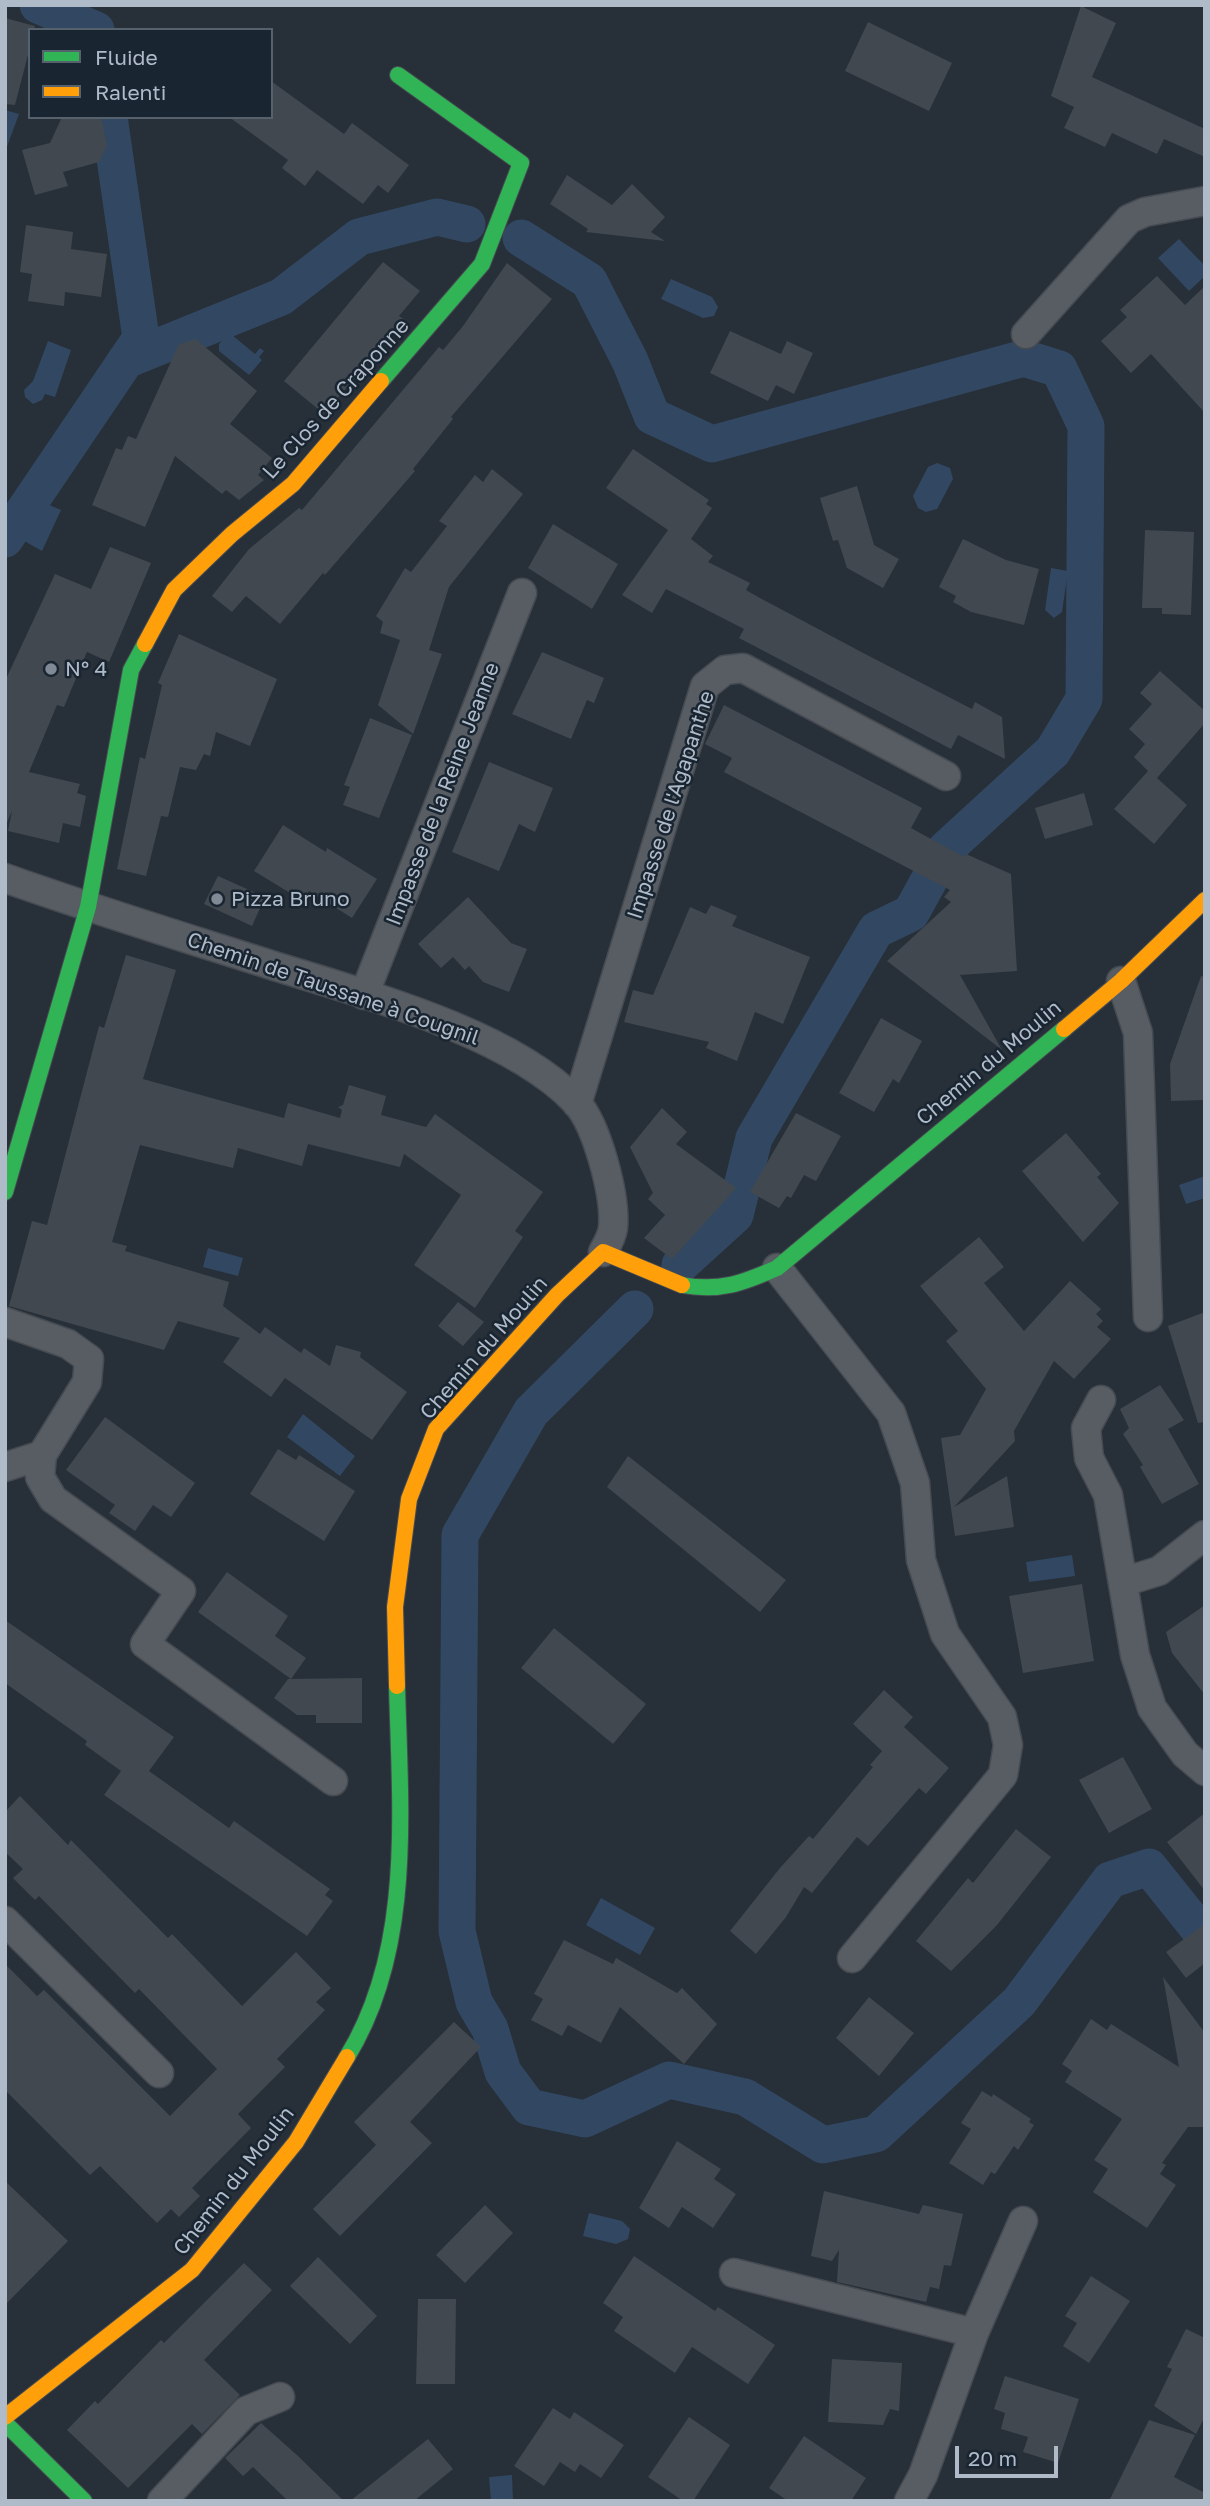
<!DOCTYPE html>
<html>
<head>
<meta charset="utf-8">
<style>
  body { margin:0 }
  #map { position:relative; width:1210px; height:2506px; overflow:hidden; background:#272f38; font-family:"Golos Text",sans-serif }
  canvas { display:block }
  .frame { position:absolute; inset:0; border:7px solid #b0bbc9; pointer-events:none }
  .legend { position:absolute; left:28px; top:28px; width:245px; height:91px; box-sizing:border-box; background:#1a2532; border:2px solid #56616e; margin:0; padding:9px 12px; list-style:none; font-size:21px; color:#b0bbc9 }
  .legend li { display:flex; align-items:center; gap:14px; height:35px }
  .legend b { width:35px; border:2px solid #56616e }
  .scale { position:absolute; left:955px; top:2446px; width:103px; height:32px; box-sizing:border-box; border:4px solid #b0bbc9; border-top:0; padding-left:9px; font-size:21px; line-height:24px; white-space:nowrap; color:#b0bbc9; -webkit-text-stroke:5px #1a2532; paint-order:stroke }
</style>
</head>
<body>
<div id="map">
<canvas width="1210" height="2506"></canvas>
<div class="frame"></div>
<ul class="legend">
<li><b style="height:9px;background:#30b455"></b>Fluide</li>
<li><b style="height:9px;background:#ff9f0a"></b>Ralenti</li>
</ul>
<div class="scale">20 m</div>
</div>
<script>
const ctx = document.querySelector('canvas').getContext('2d');
ctx.lineJoin = 'round';
function fillPath(path, color) { ctx.fillStyle = color; ctx.fill(path, 'evenodd'); }
function trace(path, color, width, dash) { ctx.strokeStyle = color; ctx.lineWidth = width; ctx.lineCap = dash ? 'butt' : 'round'; ctx.setLineDash(dash || []); ctx.stroke(path); }
function label(font, color, halo, rows, align = 'center') {
  ctx.font = font + ' "Golos Text",sans-serif'; ctx.lineWidth = 5; ctx.setLineDash([]); ctx.textBaseline = 'middle'; ctx.strokeStyle = halo; ctx.fillStyle = color; for (const [text, x, y, turn = 0] of rows) {
    ctx.save(); ctx.translate(x, y); ctx.rotate((+turn || 0) * Math.PI / 180); ctx.textAlign = isNaN(turn) ? turn : align; if (halo) ctx.strokeText(text, 0, 0); ctx.fillText(text, 0, 0); ctx.restore();
  }
}
const water = new Path2D(`
  M5,110l14,4 -14,38z
  M1179,239l26,27v10l-16,15 -31,-33z
  M671,279l41,18 6,10 -4,9 -11,2 -42,-19z
  M232,335l23,19 5,-6 4,3 -5,6 3,3 -13,15 -30,-24v-7l7,-8z
  M48,341l23,9 -16,47 -10,-3 -3,6 -9,4 -8,-7 -1,-7 9,-9z
  M937,463l13,5 3,11 -16,30 -11,3 -8,-4 -5,-12 15,-29z
  M42,502l19,8 -19,41 -23,-13z
  M1051,568l17,3 -6,41 -8,6 -9,-8z
  M1205,1176v22l-19,6 -7,-19z
  M208,1248l35,10 -5,18 -35,-9z
  M303,1414l52,42 -15,20 -53,-39z
  M1072,1555l3,21 -46,6 -3,-20z
  M601,1898l54,30 -15,27 -54,-30z
  M589,2213l33,8 8,8 -2,10 -12,5 -33,-8z
  M512,2475l1,26h-22l-2,-24z`);
const canal = new Path2D(`
  M38,5l58,25
  M521,238l68,43 41,80 22,55 60,28 312,-86 35,11 27,57 -2,273 -31,52 -107,98 -35,64 -35,17 -122,208 -19,77 -55,50
  M126,360l155,-63 78,-60 78,-20 30,7
  M5,539l136,-201 -32,-221
  M635,1309l-104,103 -71,123 -3,396 17,71 16,27 13,43 26,35 56,12 84,-39 76,17 78,48 53,-11 143,-132 91,-122 39,-13 56,70`);
const building = new Path2D(`
  M1081,6l35,17 -24,54 113,52v28l-41,-18 -7,15 -45,-21 -7,14 -41,-19 10,-21 -23,-11z
  M5,18l30,8 -1,4h-4v17l-15,58 -10,-1z
  M868,22l84,41 -23,48 -84,-40z
  M271,81l73,53 8,-11 57,42 -21,28 -10,-8 -15,19 -46,-34 -12,16 -23,-18 6,-8 -59,-43h42z
  M62,117h39l6,28 -8,17 -36,10 5,14 -33,9 -13,-45 28,-7z
  M567,175l45,30 20,-21 33,33 -14,15 14,9 -79,-9 2,-3 -38,-25z
  M26,225l47,7 -2,17 36,5 -6,43 -36,-5 -1,14 -36,-5 4,-27 -12,-2z
  M383,262l37,29 -21,25 6,4 -81,94 -40,-33z
  M507,263l45,36 -101,118 2,2 -40,50 2,2 -90,104 -2,-2 -43,51 -34,-28 -14,16 -20,-16 37,-47 50,-41 3,2 137,-163 4,3 20,-24z
  M1157,276l28,29 20,-19v127l-54,-59 -20,19 -30,-32 26,-24 -7,-7z
  M730,331l51,23 6,-13 26,12 -19,41 -18,-9 -8,16 -58,-28z
  M196,339l61,52 -27,33 42,34 -14,17 6,5 -25,20 -13,-10 -4,4 -47,-38 -30,71 -53,-22 24,-57 6,2 6,-14 8,3 43,-95z
  M633,449l76,51 -3,4 6,4 -21,31 22,17 -5,6 42,21 -4,7 14,8 107,57 105,54 3,-7 27,15 3,42 -47,-24 -7,14 -212,-111 5,-9 -78,-40 -14,24 -30,-18 46,-65 -62,-42z
  M492,469l31,25 -74,93 -20,63 13,4 -29,80 -35,-29 22,-65 -20,-7 3,-11 -7,-6 29,-48 6,4 36,-46 -8,-5 36,-46 8,7z
  M857,486l17,59 25,14 -16,29 -36,-20 -9,-28 -5,1 -13,-43z
  M553,524l65,40 -26,45 -64,-41z
  M1145,530l49,2 -3,83 -29,-1v-6h-20z
  M963,539l43,21 33,9 -15,56 -53,-13 -18,-10 3,-6 -17,-9z
  M110,547l41,16 -42,99 -22,-10 -23,55 -7,-2 -28,67 51,12 -3,9 9,3 -6,31 -17,-4 -4,20 -51,-12 4,-20 -7,16v-146l50,-107 36,15z
  M179,634l98,45 -27,67 -34,-14 -6,24 -6,-2 -8,16 -16,-3 -12,50 -7,-1 -15,60 -29,-7 23,-112 5,2 17,-74 -4,-2z
  M542,652l62,26 -10,25 -7,-3 -16,39 -59,-25z
  M1160,671l45,40v12l-48,55 30,27 -33,39 -40,-35 34,-38 -14,-14 11,-13 -16,-15 23,-25 -12,-11z
  M724,705l198,103 -11,20 53,29 2,-3 45,20 6,97 -57,4 42,75 -115,-89 64,-59 -7,-5 6,-7 -226,-118 8,-14 -27,-14z
  M370,718l42,17 -33,83 -36,-13 7,-18 -6,-2z
  M489,762l64,26 -18,44 -16,-8 -20,47 -47,-19z
  M1084,793l9,32 -48,14 -10,-31z
  M283,825l43,27 1,-4 50,31 -25,39 -43,-27 -6,10 -49,-30z
  M218,876l47,21 -13,29 -48,-22z
  M468,897l43,46 16,6 -18,43 -26,-10 -14,-16 -4,4 -12,-13 -12,11 -23,-24z
  M711,905l26,11 -5,10 78,31 -27,67 -28,-12 -18,49 -31,-13 3,-6 -85,-20 9,-32 20,5 37,-88 16,7z
  M126,955l50,15 -33,109 141,39 4,-15 52,15 2,-8 -4,-3 5,-2 6,-20 37,11 -5,19 45,12 9,-13 108,78 -28,39 8,6 -48,71 -61,-43 47,-70 -57,-41 -4,13 -92,-23 -6,22 -64,-18 -5,20 -93,-23 -28,97 15,4 -2,5 104,31 -6,24 37,28 5,-7 36,26 3,-5 26,18 6,-21 25,7 -1,5 47,35 -35,48 -87,-62 -14,19 -48,-35 17,-24 -62,-17 -14,29 -155,-44 23,-85 15,4 52,-199 5,2z
  M1201,976l4,1v123l-34,1 -1,-37z
  M881,1018l41,23 -23,42 -6,-4 -19,33 -35,-19z
  M662,1108l25,24 -11,12 60,44 -64,71 -28,-21 21,-23 -17,-16 5,-6 -23,-46z
  M796,1113l45,23 -25,45 -12,-6 -13,23 -4,-2 -8,12 -29,-16z
  M1066,1133l35,41 -4,3 22,26 -36,39 -61,-71z
  M979,1237l25,30 -20,16 40,48 46,-50 31,28 -5,5 7,7 -6,6 14,12 -37,40 -20,-18 -40,70 1,10 -61,66 53,-31 7,51 -59,9 -14,-98 19,-3 26,-46 -40,-48 12,-10 -38,-45z
  M458,1302l26,20 -21,24 -25,-20z
  M1205,1312v110l-7,1 -30,-97z
  M1160,1385l24,35 -16,9 31,55 -37,20 -22,-37 3,-2 -20,-31 6,-6 -9,-19z
  M105,1417l90,66 -24,34 -18,-12 -18,26 -26,-18 6,-8 -49,-35z
  M278,1449l18,11 3,-5 56,36 -31,50 -74,-47z
  M628,1456l158,124 -26,32 -153,-125z
  M227,1572l61,44 -13,20 31,22 -15,21 -93,-67z
  M1082,1584l12,77 -71,12 -14,-77z
  M1205,1605v90l-33,-42 -6,-21z
  M5,1620l169,117 -25,34 80,57 5,-7 96,68 -5,6 8,6 -26,35 -203,-141 17,-24 -36,-26 2,-4 -82,-58z
  M554,1628l92,76 -33,40 -92,-76z
  M362,1678v45h-46v-8h-19l-23,-17 14,-19z
  M884,1690l29,27 -9,10 45,41 -23,26 -7,-6 -51,58 -11,-9 -45,56 -8,-6 -18,30 -30,37 -26,-23 50,-63 29,-32 4,3 60,-72 -3,-2 12,-14 -29,-27z
  M1123,1757l29,52 -43,24 -30,-53z
  M20,1796l48,49 3,-5 97,98 4,-4 70,72 54,-54 35,36 -15,14 9,8 -48,49 8,8 -47,47 13,14 -59,60 8,8 -21,21 -8,-8 -14,14 -57,-57 -10,9 -85,-85v-126l32,32 7,-6 126,126 47,-47 -78,-80 -4,4 -96,-97 -4,4 -22,-22 10,-9 -18,-17v-40z
  M1205,1813v78l-38,-49z
  M1016,1829l35,28 -54,68 -46,46 -35,-30 52,-63 5,5z
  M1205,1924v39l-19,15 -20,-26z
  M564,1940l49,24 3,-6 61,35 5,-5 35,36 -33,40 -64,-57 -19,36 -33,-18 -6,11 -31,-16 12,-21 -9,-5z
  M1163,1977l42,56v94h-17l-26,36 4,2 -6,9 16,11 -29,43 -54,-36 15,-23 -14,-9 28,-41 -57,-37 7,-11 -10,-7 29,-45 16,11 4,-6 68,43z
  M869,1997l45,36 -35,43 -43,-38z
  M454,2022l27,25 -71,75 22,21 -92,93 -27,-27 63,-64 -22,-23z
  M982,2091l10,6 1,-3 38,25 -2,3 5,3 -16,25 -4,-4 -19,28 -4,-2 -8,13 -34,-22 22,-34 -10,-6z
  M677,2141l44,28 -7,10 22,15 -23,34 -31,-21 -13,21 -30,-20z
  M5,2181l63,60 -63,64z
  M824,2191l95,23 4,-9 40,9 -12,52 -7,-1 -5,24 -9,-2 -4,15 -89,-20 2,-32 -7,11 -21,-5z
  M485,2205l28,28 -48,50 -29,-28z
  M634,2256l81,55 3,-4 57,38 -27,39 -56,-37 -17,26 -61,-42 9,-14 -20,-14z
  M318,2257l59,59 -27,28 -60,-58z
  M244,2263l28,27 -68,70 36,35 -38,39 -10,-10 -64,64 -61,-58 28,-29 3,3 63,-64 3,3z
  M1091,2276l39,25 -41,62 -26,-17 14,-23 -12,-7z
  M418,2299h38l-1,85h-39z
  M1186,2329l19,9v78l-9,18 -42,-28 18,-37 -5,-2z
  M832,2359l70,4 -3,48 -9,-2 -7,16 -55,-3z
  M1005,2376l74,23 -21,64 -35,-11 5,-15 -27,-8 4,-16 -11,-4z
  M553,2408l17,11 4,-7 50,33 -23,33 -21,-14 -5,8 -15,-10 -16,24 -30,-20z
  M689,2417l41,28 -37,56h-10l-35,-24z
  M1149,2420l46,15 -21,42 31,16v8h-96z
  M261,2423l37,33 46,45h-56l-35,-34 -10,9 -18,-18z
  M804,2436l62,42 -15,23h-63l-19,-13z
  M428,2439l25,30 -39,32h-64z`);
const street = new Path2D(`
  M1026,334l103,-115 16,-7 60,-11
  M5,878c87,31 175,58 263,86 92,29 242,68 308,138 21,23 40,94 37,126 -1,8 -6,17 -10,24
  M1121,981l17,52 10,284
  M364,995l158,-402
  M577,1104l128,-418 20,-16 18,-2 203,108
  M777,1268l114,145 24,70 6,77 24,74 57,83 6,28 -5,30 -151,183
  M5,1322l63,22 21,15 -2,23 -45,73 -2,22 13,22 128,92 -36,53 188,137
  M1101,1400l-15,28 3,30 19,37 27,160 17,53 33,46 20,17
  M5,1467l37,-12
  M1123,1582l36,-11 46,-36
  M5,1921l154,152
  M734,2273l240,60 -51,142 -14,26
  M974,2333l49,-112
  M162,2501l84,-90 34,-14`);
const fast = new Path2D(`
  M381,381l101,-117 39,-101 -123,-88
  M5,1192l83,-285 43,-237 14,-26
  M682,1285c38,7 61,-2 95,-17l287,-239
  M347,2057c67,-109 53,-248 50,-371
  M5,2423l79,78`);
const slow = new Path2D(`
  M145,644l29,-54 58,-56 61,-50 88,-103
  M1064,1029l57,-48 84,-81
  M397,1686l-2,-79 14,-108 27,-70 121,-134 46,-43 79,33
  M5,2417l187,-147 104,-128 51,-85`);
const markers = [
  [51,669,7,"#808a96"],
  [217,899,7,"#808a96"]
];
const streetNames = [
  ["Le Clos de Craponne",336,399,-48],
  ["Impasse de la Reine Jeanne",443,794,-69],
  ["Impasse de l'Agapanthe",671,805,-72],
  ["Chemin de Taussane à Cougnil",333,989,19],
  ["Chemin du Moulin",989,1063,-40],
  ["Chemin du Moulin",484,1348,-49],
  ["Chemin du Moulin",234,2181,-52]
];
const poiNames = [
  ["N° 4",65,669],
  ["Pizza Bruno",231,899]
];
fillPath(water, '#324862');
trace(canal, '#324862', 37);
fillPath(building, '#41484f');
trace(street, '#464b52', 31);
trace(fast, '#464b52', 18);
trace(slow, '#464b52', 18);
trace(street, '#585d64', 28);
trace(fast, '#30b455', 16);
trace(slow, '#ff9f0a', 16);
for (const [x, y, r, color] of markers) { const dot = new Path2D(); dot.arc(x, y, r, 0, 2 * Math.PI); ctx.fillStyle = color; ctx.fill(dot); trace(dot, '#1a2532', 2.5); }
label('21px', '#b0bbc9', '#1a2532', streetNames);
label('21px', '#b0bbc9', '#1a2532', poiNames, 'left');
</script>
</body>
</html>
